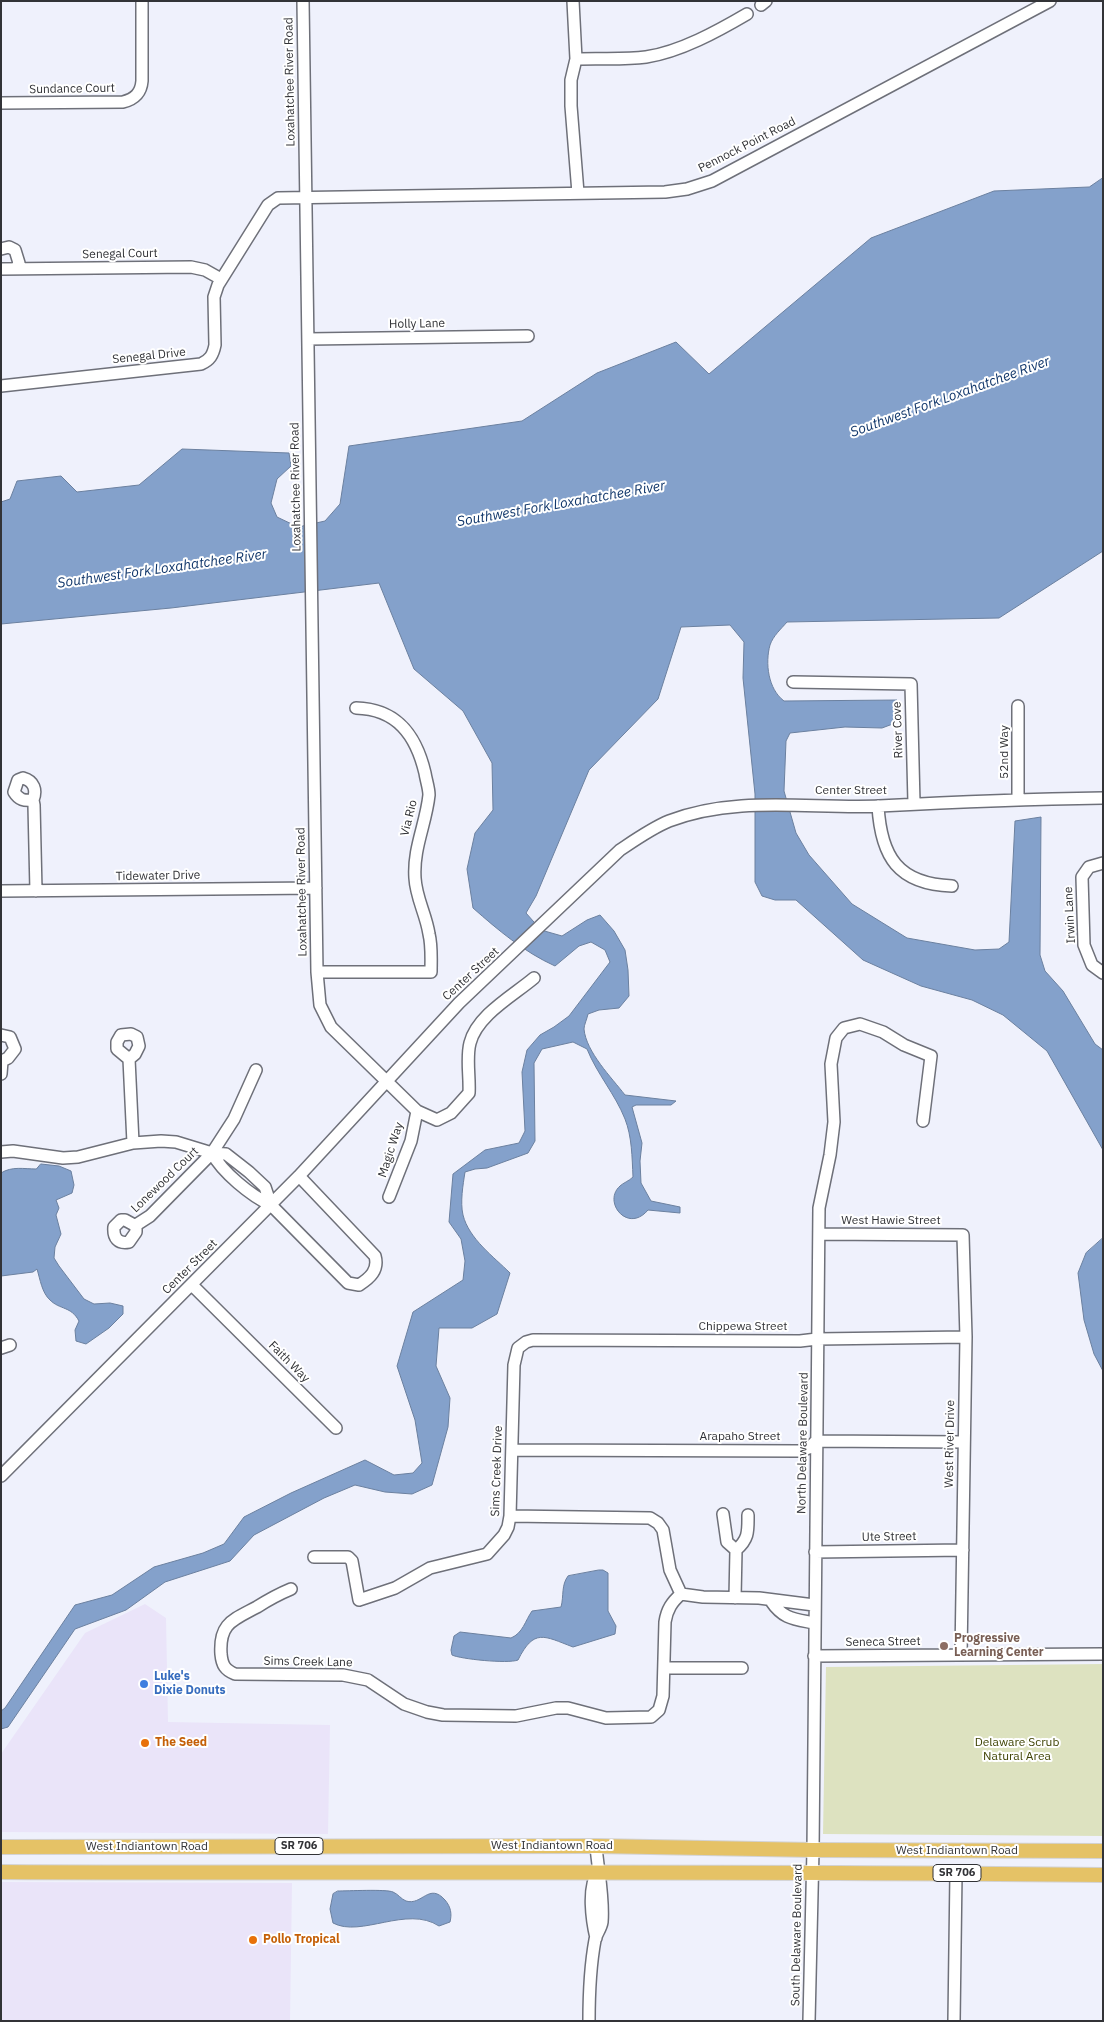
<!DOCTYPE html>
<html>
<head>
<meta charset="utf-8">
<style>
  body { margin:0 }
  #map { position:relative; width:1104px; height:2022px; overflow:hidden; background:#eff1fc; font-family:"IBM Plex Sans",sans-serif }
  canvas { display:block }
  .frame { position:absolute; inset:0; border:2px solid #323337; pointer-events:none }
</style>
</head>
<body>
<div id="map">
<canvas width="1104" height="2022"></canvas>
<div class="frame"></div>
</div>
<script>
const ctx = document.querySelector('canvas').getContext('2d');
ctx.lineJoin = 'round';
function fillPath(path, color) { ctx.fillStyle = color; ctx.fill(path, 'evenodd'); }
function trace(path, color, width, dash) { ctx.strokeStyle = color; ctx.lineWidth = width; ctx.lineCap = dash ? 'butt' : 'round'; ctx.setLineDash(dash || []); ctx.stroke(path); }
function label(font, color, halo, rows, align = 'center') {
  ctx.font = font + ' "IBM Plex Sans",sans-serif'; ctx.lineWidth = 4; ctx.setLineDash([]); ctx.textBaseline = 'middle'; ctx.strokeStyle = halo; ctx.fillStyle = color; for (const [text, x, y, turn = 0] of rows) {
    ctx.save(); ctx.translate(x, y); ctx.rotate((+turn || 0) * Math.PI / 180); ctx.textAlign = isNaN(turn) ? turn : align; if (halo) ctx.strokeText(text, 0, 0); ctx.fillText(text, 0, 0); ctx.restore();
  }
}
const commercial = new Path2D(`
  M145,1604l21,14 2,104 162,3 -2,109 -327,-2v-78l84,-121z
  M1,1882l291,1 -2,138h-289z`);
const green = new Path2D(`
  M1103,1664v172l-280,-2 3,-167z`);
const water = new Path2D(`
  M1103,178v373l-104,67 -212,4c-6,7 -14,14 -17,23 -5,18 -2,44 14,56l113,-1 1,22 -16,6 -37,-1 -55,6 -4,8 -2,50 12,42 13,22 43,49 55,34 68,12 24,-1 10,-7 6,-121 26,-4 -1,138 5,16 18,20 32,53 8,6v100l-56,-99 -44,-36 -31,-15 -51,-14 -58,-26 -67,-60h-21l-13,-4 -7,-14v-88l-12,-116 1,-36 -14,-17 -49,2 -23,72 -69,71 -53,126 -10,17 15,17 21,6 25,-16 13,-5 14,16 11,19 3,20 1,26 -10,12 -20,2 -11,4c-1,5 -4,11 -4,15 2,23 28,49 41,66l51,6 -5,4h-35l-4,2 10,36 -2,18 1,22 10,18 29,6v6l-32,-3c-20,24 -46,-8 -28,-24 3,-3 9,-5 13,-9 -1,-20 -1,-40 -8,-58 -10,-25 -28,-45 -38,-70l-14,-7 -31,7 -8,14 1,78 -7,12 -41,15 -12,1 -10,3c-2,13 -5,30 -2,43 6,24 31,42 47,58l-13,41 -25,14h-33l-3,38 14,32 -2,29 -16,58 -20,9 -27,-2 -30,-7 -31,13 -70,37 -24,26 -65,21 -39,28 -51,19 -67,98 -7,2v-18l4,-3 70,-103 37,-10 42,-28 49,-14 21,-9 20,-27 47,-24 74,-33 29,15 19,-2 9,-10 -7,-43 -18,-54 16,-54 50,-32 2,-19 -4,-22 -12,-17 4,-48 32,-24 34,-7 6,-12 -3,-59 5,-22 13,-15 14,-8 15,-11 41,-54 -5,-12 -14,-8 -12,4 -24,20c-31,-14 -57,-36 -82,-58l-6,-39 8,-36 18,-23 -1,-47 -29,-52 -49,-42 -35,-86 -208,25 -170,16v-122l9,-3 7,-18 44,-5 16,16 62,-7 43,-36 107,4 2,13 -14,13 -6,24 6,14 21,10 27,-6 15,-17 9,-58 173,-25 75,-48 79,-31 33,32 162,-136 123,-47 95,-4z
  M41,1164l18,2 12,5 3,14 -2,8 -16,7 3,8 -3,7 5,19 -6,13 -1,11 5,8 25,33 10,5 16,-1 13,3v8l-14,14 -23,16 -10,-3 -1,-11 4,-9c-8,-15 -19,-11 -29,-21 -8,-7 -10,-21 -13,-31l-4,3 -32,4v-103c11,-7 23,-4 35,-4z
  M1103,1238v133l-9,-17 -10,-34 -6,-47 8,-20z
  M599,1570h4l5,3v38l8,15 -1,8 -42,13c-29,-11 -39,-19 -55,13 -10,4 -58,-1 -66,-5l-1,-5 3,-14 6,-4 51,6c12,-5 14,-17 21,-27l29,-4c3,-11 0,-22 7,-31z
  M338,1891c10,0 48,-2 55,1 5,2 8,7 13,9 16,5 23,-19 39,-1 6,7 7,14 5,22l-11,4c-32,-21 -78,12 -106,-3l-3,-14 3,-15z`);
const minor = new Path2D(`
  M303,1l14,971 3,33 11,22 86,84 20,9 14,-7 18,-20c1,-16 -3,-35 1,-50 7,-28 44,-48 64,-65
  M573,1l3,58 -5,21v26l7,87
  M761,5l5,-4
  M576,59c23,-1 48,1 70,-2 34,-5 72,-26 101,-43
  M1,103l122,-1c12,-3 18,-9 19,-21v-80
  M1,249l8,-2 6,3 4,13 -3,6
  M1,269l190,-2 14,3 16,9
  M308,339l220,-3
  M1,386l200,-22c9,-4 12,-9 14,-19l-1,-48 4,-12 50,-80 10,-7 387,-6 22,-3 25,-8 338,-180
  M793,682l118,2 3,119
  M23,778c11,3 14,12 10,22 -9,1 -14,0 -19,-8l4,-12z
  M1018,799v-93
  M33,800l1,5 2,86
  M878,806c3,51 20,78 74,80
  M1103,863l-14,4 -7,10 2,68 8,20 11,8
  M1,891l315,-3
  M317,972h114c0,-13 1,-26 -2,-38 -3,-20 -13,-36 -14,-56 -2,-30 11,-54 14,-83 0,-7 -3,-15 -4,-22 -9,-38 -28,-64 -69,-65
  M1,1035l9,2 5,12 -7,9 -6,3
  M129,1059l-12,-10v-7l4,-7 10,-1 6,3 2,9 -4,8 -6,5 4,84
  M1,1074l1,-13
  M1,1152l12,-1 50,7 15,-1 55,-14 28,-2 15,1 36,11 14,1 23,18 16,15 6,18
  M212,1153c10,19 39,43 59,52l77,78 11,2c11,-7 20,-15 16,-29l-76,-80
  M389,1197l22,-56 6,-30
  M136,1225v7l-7,10c-11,2 -16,-4 -15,-15l7,-7h4l11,6v-1l14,-9 62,-63 22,-34 22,-49
  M819,1234l144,1 3,102 -5,318
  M192,1285l144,143
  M1,1348l9,-3
  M512,1450l287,1 10,-3 7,-7 148,1
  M1,1476l298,-300 160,-173 161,-153c15,-10 32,-22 49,-29 67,-26 141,-12 210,-15 75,-4 149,-7 224,-8
  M723,1514l4,28 9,8 -1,48
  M510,1516l140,2 8,5 5,7 7,40 11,24
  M736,1550c13,-11 12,-19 12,-35
  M815,1552l148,-2
  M314,1557h34l4,4 7,39 36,-12 35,-20 57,-14 17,-19 4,-8 2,-11 4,-151 4,-17 8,-6 7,-2 267,1 17,-2 149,-2
  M291,1589c-12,5 -23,11 -34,18 -24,13 -38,16 -36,47 1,11 4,16 14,20l108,1 25,5 36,24 23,8 16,3 73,1 40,-8h12l38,10 45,-1 8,-7 4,-14 2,-74c2,-13 7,-20 16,-28
  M681,1594l22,3 56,1 55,7
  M771,1601c12,18 23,18 43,22
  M814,1656l289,-2
  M664,1668h78
  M596,1938c-4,-17 -9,-51 2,-66
  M589,2021c0,-27 1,-54 6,-81 1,-6 6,-11 7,-18 2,-25 -4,-51 -6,-76
  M809,2021l4,-171 6,-642 11,-53 4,-33 -3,-58 5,-26 8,-10 16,-4 23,8 21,13 27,11 -8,65
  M954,2021l2,-148`);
const major = new Path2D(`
  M1,1847l595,-1 217,4 290,1
  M1,1872c367,2 735,-2 1102,3`);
const markers = [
  [944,1646,5,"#8d6e63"],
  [144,1684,5,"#3f7fe0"],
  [145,1743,5,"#e8710a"],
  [253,1940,5,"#e8710a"]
];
const shields = [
  [299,1846,48],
  [957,1873,48]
];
const shieldNames = [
  ["SR 706",299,1846],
  ["SR 706",957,1873]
];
const streetNames = [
  ["Loxahatchee River Road",290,82,-91],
  ["Sundance Court",72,89,-1],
  ["Pennock Point Road",747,145,-27],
  ["Senegal Court",120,254,-1],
  ["Holly Lane",417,324,-1],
  ["Senegal Drive",149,356,-6],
  ["Loxahatchee River Road",296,487,-91],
  ["River Cove",898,730,-92],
  ["52nd Way",1005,752,-90],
  ["Center Street",851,791],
  ["Via Rio",409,818,-76],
  ["Tidewater Drive",158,876,-1],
  ["Loxahatchee River Road",302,892,-91],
  ["Irwin Lane",1070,915,-93],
  ["Center Street",471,974,-43],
  ["Magic Way",391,1150,-72],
  ["Lonewood Court",165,1180,-44],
  ["West Hawie Street",891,1221],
  ["Center Street",190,1267,-45],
  ["Chippewa Street",743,1327],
  ["Faith Way",289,1362,45],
  ["Arapaho Street",740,1437],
  ["North Delaware Boulevard",803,1443,-89],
  ["West River Drive",950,1444,-89],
  ["Sims Creek Drive",497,1471,-88],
  ["Ute Street",889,1537,-1],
  ["Seneca Street",883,1642,-1],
  ["Sims Creek Lane",308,1662,1],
  ["West Indiantown Road",552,1846],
  ["West Indiantown Road",147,1847],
  ["West Indiantown Road",957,1851],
  ["South Delaware Boulevard",797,1935,-89]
];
const educationNames = [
  ["Progressive",954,1639],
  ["Learning Center",954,1653]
];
const shopNames = [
  ["Luke's",154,1677],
  ["Dixie Donuts",154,1691]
];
const foodNames = [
  ["The Seed",155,1743],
  ["Pollo Tropical",263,1940]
];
const parkNames = [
  ["Delaware Scrub",1017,1743],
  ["Natural Area",1017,1757]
];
const waterNames = [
  ["Southwest Fork Loxahatchee River",950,397,-20],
  ["Southwest Fork Loxahatchee River",561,504,-10],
  ["Southwest Fork Loxahatchee River",162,569,-8]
];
fillPath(commercial, '#eae4f9');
fillPath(green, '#dde2c0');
fillPath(water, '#84a1cb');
trace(water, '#6b809f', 1);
trace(minor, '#6e7079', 14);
trace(major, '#d2d2d3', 16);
trace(minor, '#fff', 11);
trace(major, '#e5c266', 14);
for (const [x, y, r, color] of markers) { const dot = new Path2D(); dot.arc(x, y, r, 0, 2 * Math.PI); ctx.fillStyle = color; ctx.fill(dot); trace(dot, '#fff', 2); }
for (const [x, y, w] of shields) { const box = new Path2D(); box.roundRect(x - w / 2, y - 8.5, w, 17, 4); ctx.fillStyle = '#fff'; ctx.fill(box); trace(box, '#323337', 1); }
label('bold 11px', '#323337', null, shieldNames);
label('12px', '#323337', '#fff', streetNames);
label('bold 12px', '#785e54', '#fff', educationNames, 'left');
label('bold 12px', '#366cbe', '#fff', shopNames, 'left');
label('bold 12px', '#c56008', '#fff', foodNames, 'left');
label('12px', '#3f4304', '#fff', parkNames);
label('italic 14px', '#11376b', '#fff', waterNames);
</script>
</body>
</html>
